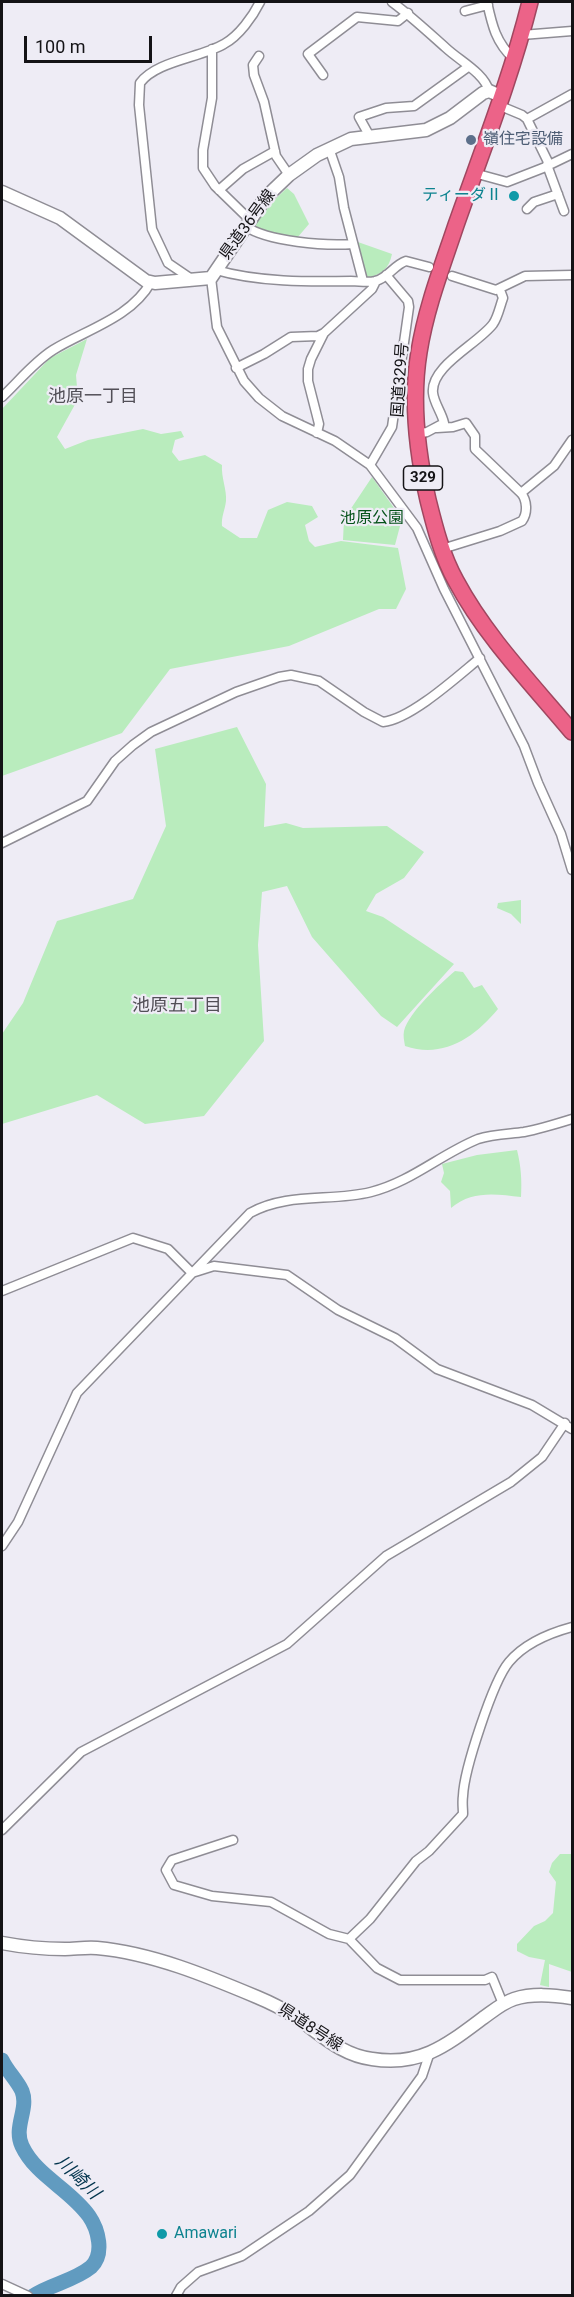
<!DOCTYPE html>
<html>
<head>
<meta charset="utf-8">
<style>
  body { margin:0 }
  #map { position:relative; width:574px; height:2297px; overflow:hidden; background:#eeecf5; font-family:Roboto,sans-serif }
  canvas { display:block }
  .frame { position:absolute; inset:0; border:3px solid #141316; pointer-events:none }
  .scale { position:absolute; left:24px; top:36px; width:128px; height:27px; box-sizing:border-box; border:3px solid #141316; border-top:0; padding-left:8px; font-size:18px; line-height:21px; white-space:nowrap; color:#141316; -webkit-text-stroke:4px #eeecf5; paint-order:stroke }
</style>
</head>
<body>
<div id="map">
<canvas width="574" height="2297"></canvas>
<div class="frame"></div>
<div class="scale">100 m</div>
</div>
<script>
const ctx = document.querySelector('canvas').getContext('2d');
ctx.lineJoin = 'round';
function fillPath(path, color) { ctx.fillStyle = color; ctx.fill(path, 'evenodd'); }
function trace(path, color, width, dash) { ctx.strokeStyle = color; ctx.lineWidth = width; ctx.lineCap = dash ? 'butt' : 'round'; ctx.setLineDash(dash || []); ctx.stroke(path); }
function label(font, color, halo, rows, align = 'center') {
  ctx.font = font + ' Roboto,"Noto Sans JP",sans-serif'; ctx.lineWidth = 4.5; ctx.setLineDash([]); ctx.textBaseline = 'middle'; ctx.strokeStyle = halo; ctx.fillStyle = color; for (const [text, x, y, turn = 0] of rows) {
    ctx.save(); ctx.translate(x, y); ctx.rotate((+turn || 0) * Math.PI / 180); ctx.textAlign = isNaN(turn) ? turn : align; if (halo) ctx.strokeText(text, 0, 0); ctx.fillText(text, 0, 0); ctx.restore();
  }
}
const green = new Path2D(`
  M287,188l7,6 15,30 -12,14 -35,-7 -8,-4 18,-25z
  M355,241l37,13c-3,15 -11,21 -26,24z
  M87,339l-11,36 2,24 -21,38 8,12 23,-9 55,-11 18,5 20,-3 3,6 -9,3 -3,12 7,9 26,-6 17,10c-1,12 5,25 4,36 -1,9 -5,16 -4,25l18,12h17l11,-28 19,-8 25,4 6,11 -13,8 4,16 6,6 26,-6 57,7 8,41 -10,20h-17l-90,37 -119,23 -48,64 -120,43v-367l48,-51z
  M372,477l32,45 -4,4 -5,19 -52,-5 1,-21z
  M237,727l29,57 -2,43 22,-4 17,5 84,-2 37,26 -20,26 -28,16 -10,17 17,6 71,47 -57,63 -16,-11 -69,-79 -25,-51 -25,6 -4,53 6,96 -60,75 -59,8 -48,-29 -95,29v-90l21,-31 34,-82 76,-22 33,-73 -11,-77z
  M521,900v24l-10,-10 -14,-6 1,-5z
  M455,971l8,1 11,16 8,-3 16,24c-24,29 -55,50 -93,37 -1,-6 -2,-10 -1,-15 5,-19 36,-47 51,-60z
  M517,1150c4,16 5,30 4,47 -25,-3 -49,-7 -70,11l-1,-17 -9,-9 3,-9 -2,-9 35,-9z
  M560,1854h12v118l-23,-8v23l-9,-2 5,-25 -16,-3 -12,-6v-7l17,-18 11,-5 8,-8 3,-31 -7,-10 3,-9z`);
const river = new Path2D(`
  M2,2060c5,11 15,20 20,31 7,18 -9,36 0,55 14,30 48,43 67,70 9,13 16,38 2,51 -17,14 -40,17 -58,29`);
const street = new Path2D(`
  M392,2c19,14 36,30 54,46 14,13 38,25 43,43
  M487,2c5,23 9,41 27,57
  M465,11l23,-6
  M522,35l50,-4
  M212,49v49l-9,52v18l12,18 35,34
  M259,56l-6,9 1,10 10,27 12,54 13,19
  M323,75l-15,-21 49,-37 41,4 10,-8
  M498,105l24,10 5,4 22,45
  M527,119l45,-25
  M369,135l-10,-18 27,-9 28,-2 54,-39
  M329,148l10,29 5,31 19,73
  M547,165l17,46
  M474,173l33,9 36,-14 29,-14
  M219,190l24,-21 32,-18
  M527,209l7,-7 24,-8
  M245,226c23,16 81,20 108,18
  M216,270c41,12 93,12 135,11 8,0 17,2 24,0 12,-2 19,-16 31,-20l23,6
  M452,276l44,14 29,-14 47,-1
  M190,278l-22,-15 -16,-34 -13,-124 1,-22c16,-22 60,-25 84,-39 15,-8 29,-28 36,-42
  M211,278l6,49 27,54 15,17 23,18 53,25 35,24 47,63 27,61 80,157 14,37 23,51 11,36
  M236,368l28,-14 27,-17 27,-1 6,-3
  M2,397c16,-15 32,-35 51,-47 32,-20 78,-32 98,-68
  M437,428l16,-1 13,-4 9,13v13l46,44c6,7 7,20 1,28l-22,10 -58,18
  M317,433l2,-9 -11,-43v-12l3,-10 13,-26 48,-44 4,-8
  M417,434l10,-2 17,-9c-2,-10 -10,-20 -11,-30 -3,-27 45,-49 60,-69 5,-7 7,-18 10,-26l-3,-8
  M370,465l22,-38 17,-120 -1,-6 -22,-26
  M521,493l33,-27 18,-26
  M2,843l85,-42 28,-40 18,-16 18,-13 85,-40 43,-15 12,-2 28,6 45,31 19,10c28,-3 75,-46 97,-64
  M195,1272l19,-6 73,9 51,35 57,28 42,31 95,36 40,24
  M2,1291l131,-53 35,11 24,24
  M2,1546l16,-24 59,-129 173,-180c38,-21 81,-11 121,-21 40,-10 70,-38 107,-53 15,-5 31,-5 46,-7 16,-3 32,-8 48,-13
  M2,1830l79,-78 206,-108 99,-88 125,-74 31,-25 23,-34
  M233,1840l-61,20 -6,10 8,15 38,11 59,6 58,32 20,5 28,29 23,12h85l7,-3 11,27
  M349,1939l21,-20 46,-58 13,-10 34,-37c0,-6 -1,-12 0,-18 1,-26 30,-115 46,-134 15,-18 41,-29 63,-35
  M2,2284l26,12
  M176,2296l5,-9 17,-15 44,-16 67,-45 41,-36 72,-99 7,-21`);
const secondary = new Path2D(`
  M2,192l58,26 86,63 9,2 56,-5 55,-81 23,-22 28,-20 34,-16 75,-9 24,-12 33,-25 6,-2 12,5
  M2,1943c21,4 42,6 63,6 10,0 21,-2 32,-1 55,5 110,28 160,49 12,5 26,12 37,19 26,17 46,39 78,43 48,8 75,-14 111,-41 10,-7 19,-15 31,-19 19,-6 39,-4 58,-1`);
const highway = new Path2D(`
  M530,2c-19,76 -48,149 -74,223 -14,42 -30,83 -37,127 -8,49 -2,100 9,148 7,28 14,56 28,81 30,56 76,103 116,151`);
const markers = [
  [471,140,6,"#5c6f8a"],
  [514,196,6,"#0f9aa8"],
  [162,2234,6,"#0f9aa8"]
];
const shields = [
  [423,478,39]
];
const shieldNames = [
  ["329",423,478]
];
const serviceNames = [
  ["嶺住宅設備",483,140]
];
const cultureNames = [
  ["ティーダⅡ",502,196],
  ["Amawari",174,2234,"left"]
];
const streetNames = [
  ["県道36号線",248,225,-54],
  ["国道329号",401,380,-86],
  ["県道8号線",310,2028,33]
];
const parkNames = [
  ["池原公園",372,519]
];
const neighbourhoodNames = [
  ["池原一丁目",93,397],
  ["池原五丁目",177,1006]
];
const waterNames = [
  ["川崎川",77,2178,44]
];
fillPath(green, '#b9ecbd');
trace(river, '#619bc0', 15);
trace(street, '#8f8d95', 11);
trace(secondary, '#8f8d95', 15);
trace(highway, '#a04760', 18);
trace(street, '#fff', 8);
trace(secondary, '#fff', 12);
trace(highway, '#ec6388', 15);
for (const [x, y, r, color] of markers) { const dot = new Path2D(); dot.arc(x, y, r, 0, 2 * Math.PI); ctx.fillStyle = color; ctx.fill(dot); trace(dot, '#eeecf5', 2); }
for (const [x, y, w] of shields) { const box = new Path2D(); box.roundRect(x - w / 2, y - 12, w, 24, 4.5); ctx.fillStyle = '#eeecf5'; ctx.fill(box); trace(box, '#141316', 1.5); }
label('bold 15px', '#141316', null, shieldNames);
label('16px', '#4e5e75', '#eeecf5', serviceNames, 'left');
label('16px', '#0d838f', '#eeecf5', cultureNames, 'right');
label('16px', '#141316', '#eeecf5', streetNames);
label('16px', '#06531b', '#eeecf5', parkNames);
label('18px', '#524f57', '#eeecf5', neighbourhoodNames);
label('italic 18px', '#00334c', '#eeecf5', waterNames);
</script>
</body>
</html>
